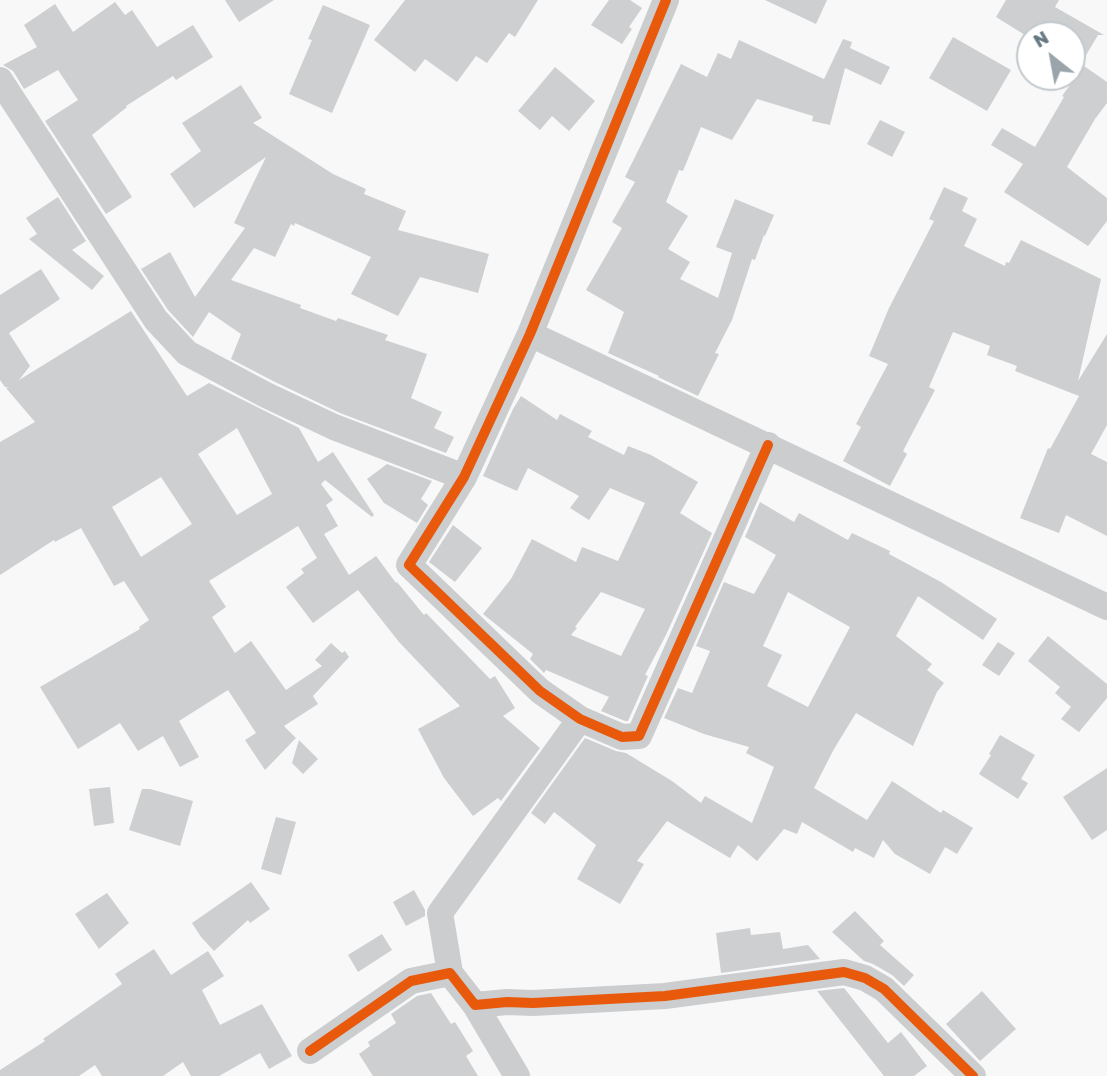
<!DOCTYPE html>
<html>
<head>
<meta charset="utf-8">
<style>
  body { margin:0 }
  #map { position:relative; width:1107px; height:1076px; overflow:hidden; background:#f8f8f8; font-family:Rubik,sans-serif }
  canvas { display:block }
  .north { position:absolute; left:1016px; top:21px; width:70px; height:70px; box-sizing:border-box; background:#fff; border:2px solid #c2c9cd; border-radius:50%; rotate:329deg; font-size:19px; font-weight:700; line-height:28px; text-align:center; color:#667881 }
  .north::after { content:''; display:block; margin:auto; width:24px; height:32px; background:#99a5ab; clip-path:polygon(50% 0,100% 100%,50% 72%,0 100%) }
</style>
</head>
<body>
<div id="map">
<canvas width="1107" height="1076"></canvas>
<div class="north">N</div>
</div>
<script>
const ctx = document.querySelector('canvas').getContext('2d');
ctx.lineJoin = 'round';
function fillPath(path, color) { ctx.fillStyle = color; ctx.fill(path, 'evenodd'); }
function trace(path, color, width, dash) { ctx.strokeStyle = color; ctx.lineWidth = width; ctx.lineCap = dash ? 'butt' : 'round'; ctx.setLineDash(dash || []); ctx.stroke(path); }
const building = new Path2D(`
  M225,0h49l-35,22z
  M405,0h133l-23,37 -6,-4 -22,30 -11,-7 -19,26 -32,-23 -10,13 -41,-32z
  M609,0h21l12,8 -13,19 3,2 -10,15 -31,-19z
  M765,0h62l-11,24z
  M1006,0h53l-4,7 49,28h-6l-26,44v-44h-47l-29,-18z
  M115,2l10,13 7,-5 25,37 36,-22 20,32 -37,23 -3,-4 -47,30 1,1 -35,28 40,62 -26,17 -61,-93 33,-21 -20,-30 -34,19 -11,-18 -10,-6 34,-18 -13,-22 31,-21 18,28z
  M323,5l47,20 -38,88 -43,-19 23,-54 -4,-1z
  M953,37l58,33 -24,41 -58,-33z
  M843,39l9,3 -2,6 40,19 -9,18 -36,-17 -15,57 -18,-4 1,-5 -56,-17 -25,41 -31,-13 -18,44 -4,-1 -13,32 22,14 -20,33 22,13 -10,17 38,19 14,-45 -16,-6 19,-48 39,16 -9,21 -1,-1 -9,25 -3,-1 -20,61 -17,33 4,1 -21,42 -40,-19 1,-1 -51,-23 16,-41 -38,-22 36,-62 -10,-6 23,-40 -10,-5 56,-113 26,13 11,-24 13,6 8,-19 85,39z
  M1084,66l23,16v21l-12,16 -28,48 40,31v23l-19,25 -84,-54 19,-28 -32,-19 11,-17 33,19 29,-50 -2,-1z
  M555,67l40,34 -26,30 -17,-15 -12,14 -22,-19z
  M241,85l21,33 -9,5 80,51 33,15 -2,5 42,17 -8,19 91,24 -11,39 -58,-16 -22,39 -47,-22 20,-37 -76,-34 -1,3 -3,-2 -16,33 -21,-9 -23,32 70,25 -1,3 36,13 2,-3 50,17 -3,5 42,14 -16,44 31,14 -8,16 20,9 -8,16 -106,-40 -67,-32 -42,-22 10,-25 -32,-22 -16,25 -25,-27 -27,-41 29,-17 25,45 50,-69 -11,-5 32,-66 -72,51 -24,-34 31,-23 -19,-28z
  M880,120l25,12 -13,25 -25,-13z
  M944,187l24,11 -6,13 15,8 -13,27 41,20 1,-4 3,1 12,-23 80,39 -23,102 29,-47v91l-16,29 16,8v74l-41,-21 -7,18 -39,-15 28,-70 2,1 29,-53 -64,-25 2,-5 -30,-11 3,-9 -37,-14 -24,55 6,3 -32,61 4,3 -17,32 -47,-25 18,-34 -5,-3 32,-60 -19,-8 20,-48 45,-87 -5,-2z
  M58,197l28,44 -14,9 32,26 -12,14 -63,-51 8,-5 -11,-16z
  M41,269l19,30 -51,34 21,33 -11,14 112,-69 56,85 22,-13 90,45 19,34 15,-10 41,63 -2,2 -47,-37 -4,4 12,16 -7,5 12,21 -14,8 25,41 27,-19 20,27 1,-1 27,33 2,-2 64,66 5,-3 20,32 -12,8 37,32 -39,53 -3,-3 -25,18 -29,-38 -26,-49 42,-23 -61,-64 -41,-52 -45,33 -27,-36 18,-14 -3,-4 16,-11 -19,-32 -89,55 17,26 -14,10 23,36 16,-12 35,49 36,-24 -7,-6 16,-17 11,10 3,-2 4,6 -36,39 5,8 -34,22 12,12 -31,32 -20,-30 11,-7 -28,-43 -49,31 20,36 -19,10 -17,-31 -25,15 -18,-28 -42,26 -38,-62 100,-58 -1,-2 10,-7 -25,-39 -10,5 -33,-58 -26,14 -1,-2 -54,35v-133l35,-20 -29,-34 3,-1h-4l-5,-7v-85zM237,428l35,66 -35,21 -39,-61zM161,477l31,47 -51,33 -29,-50z
  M521,396l36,24 3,-6 32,17 -4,6 36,18 4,-9 23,9 47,27 -18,31 32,20 -46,102 -21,40 3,1 -20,45h-3l-24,-10 8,-14 -63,-27 -2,3 -14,-14 3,-5 -50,-40 28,-35 21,-40 44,23 6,-15 36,14 27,-58 -35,-15 -21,32 -19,-12 9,-12 -51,-28 -11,23 -34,-15 30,-67zM601,592l44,17 -24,47 -50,-21 6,-7 -2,-1z
  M387,464l45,17 -11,18 7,6 -11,18 -33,-20 -17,-24z
  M760,502l34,20 5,-9 49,27 4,-7 38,18 -1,3 52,28 56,37 -14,21 -65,-44 -22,40 36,28 -5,6 17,13 -7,9 -24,54 -57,-33 -22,36 -20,39 53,32 25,-39 49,32 2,-3 30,18 -16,26 -12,-7 -15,27 -35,-20 -12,-14 -9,18 -19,-10 -2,4 -51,-30 -5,12 -13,-5 -27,32 -19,-16 -8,13 -63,-37 -30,40 7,3 -24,40 -43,-25 19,-34 -42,-33 -9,12 -14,-11 54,-75 31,13 10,2 46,28 29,22 4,-7 47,27 22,-56 -28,-14 3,-6 -45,-13 -40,-16 14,-30 14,5 18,-42 -14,-5 28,-64 30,12 22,-39 -31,-18zM788,592l62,35 -42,80 -41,-21 15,-31 -19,-9z
  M453,525l29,23 -27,34 -26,-20z
  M1048,636l59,48v14l-28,34 -18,-13 10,-12 -16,-14 5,-6 -32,-26z
  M998,642l17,11 -16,23 -17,-11z
  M1000,735l35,20 -14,24 7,4 -10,16 -39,-25 12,-19 -2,-1z
  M299,740l19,19 -15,15 -11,-11z
  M1107,768v62l-15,10 -29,-43z
  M110,787l4,36 -20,3 -5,-37z
  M142,789h8l43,12 -13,45 -51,-16z
  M276,817l20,5 -15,53 -20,-6z
  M251,882l19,27 -20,14 -2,-3 -34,31 -13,-14 -9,-14z
  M414,890l11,20v6l-19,10 -13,-24z
  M107,893l22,30 -30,26 -24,-35z
  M855,911l29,30 -4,4 34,30 -10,11 -12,-11 -19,-11 -9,-3 -32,-29z
  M750,928l1,7 29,-3 3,17 25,-4 12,14 -99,14 -5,-40z
  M382,934l10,16 -34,22 -10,-17z
  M154,949l17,26 37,-24 16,25 -22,14 18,35 42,-21 30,52 -23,13 -9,-16 -41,23h-28l-8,-14 -20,14h-61l-7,-11 -16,11h-79v-6l45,-29 -2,-2 79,-55 -7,-10z
  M844,988l44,55 13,-11 26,34 -13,10h-30l-67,-85z
  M982,991l34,38 -36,32 -34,-37z
  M431,993l20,31 4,-2 18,29 -7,5 12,20h-105l-14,-22 11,-8 -2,-4 28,-19 -5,-9 26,-18z`);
const street = new Path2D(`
  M666,0l-136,334 -66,143 -55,88 131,126 40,28 42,18 17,-1 129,-291
  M0,80l156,240 31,33 79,42 68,32 130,50
  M530,334l577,273
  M450,973l-10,-60 140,-194
  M475,1005l42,71
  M310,1051l101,-70 39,-8 25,32 32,-3 26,1 132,-7 179,-24 21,6 19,11 89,87`);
const cycleway = new Path2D(`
  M666,0l-136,334 -66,143 -55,88 131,126 40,28 42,18 17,-1 129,-291
  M310,1051l101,-70 39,-8 25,32 32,-3 26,1 132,-7 179,-24 21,6 19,11 89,87`);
fillPath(building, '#cdcfd0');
trace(street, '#cbcdce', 26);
trace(cycleway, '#e8590c', 10);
</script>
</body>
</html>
